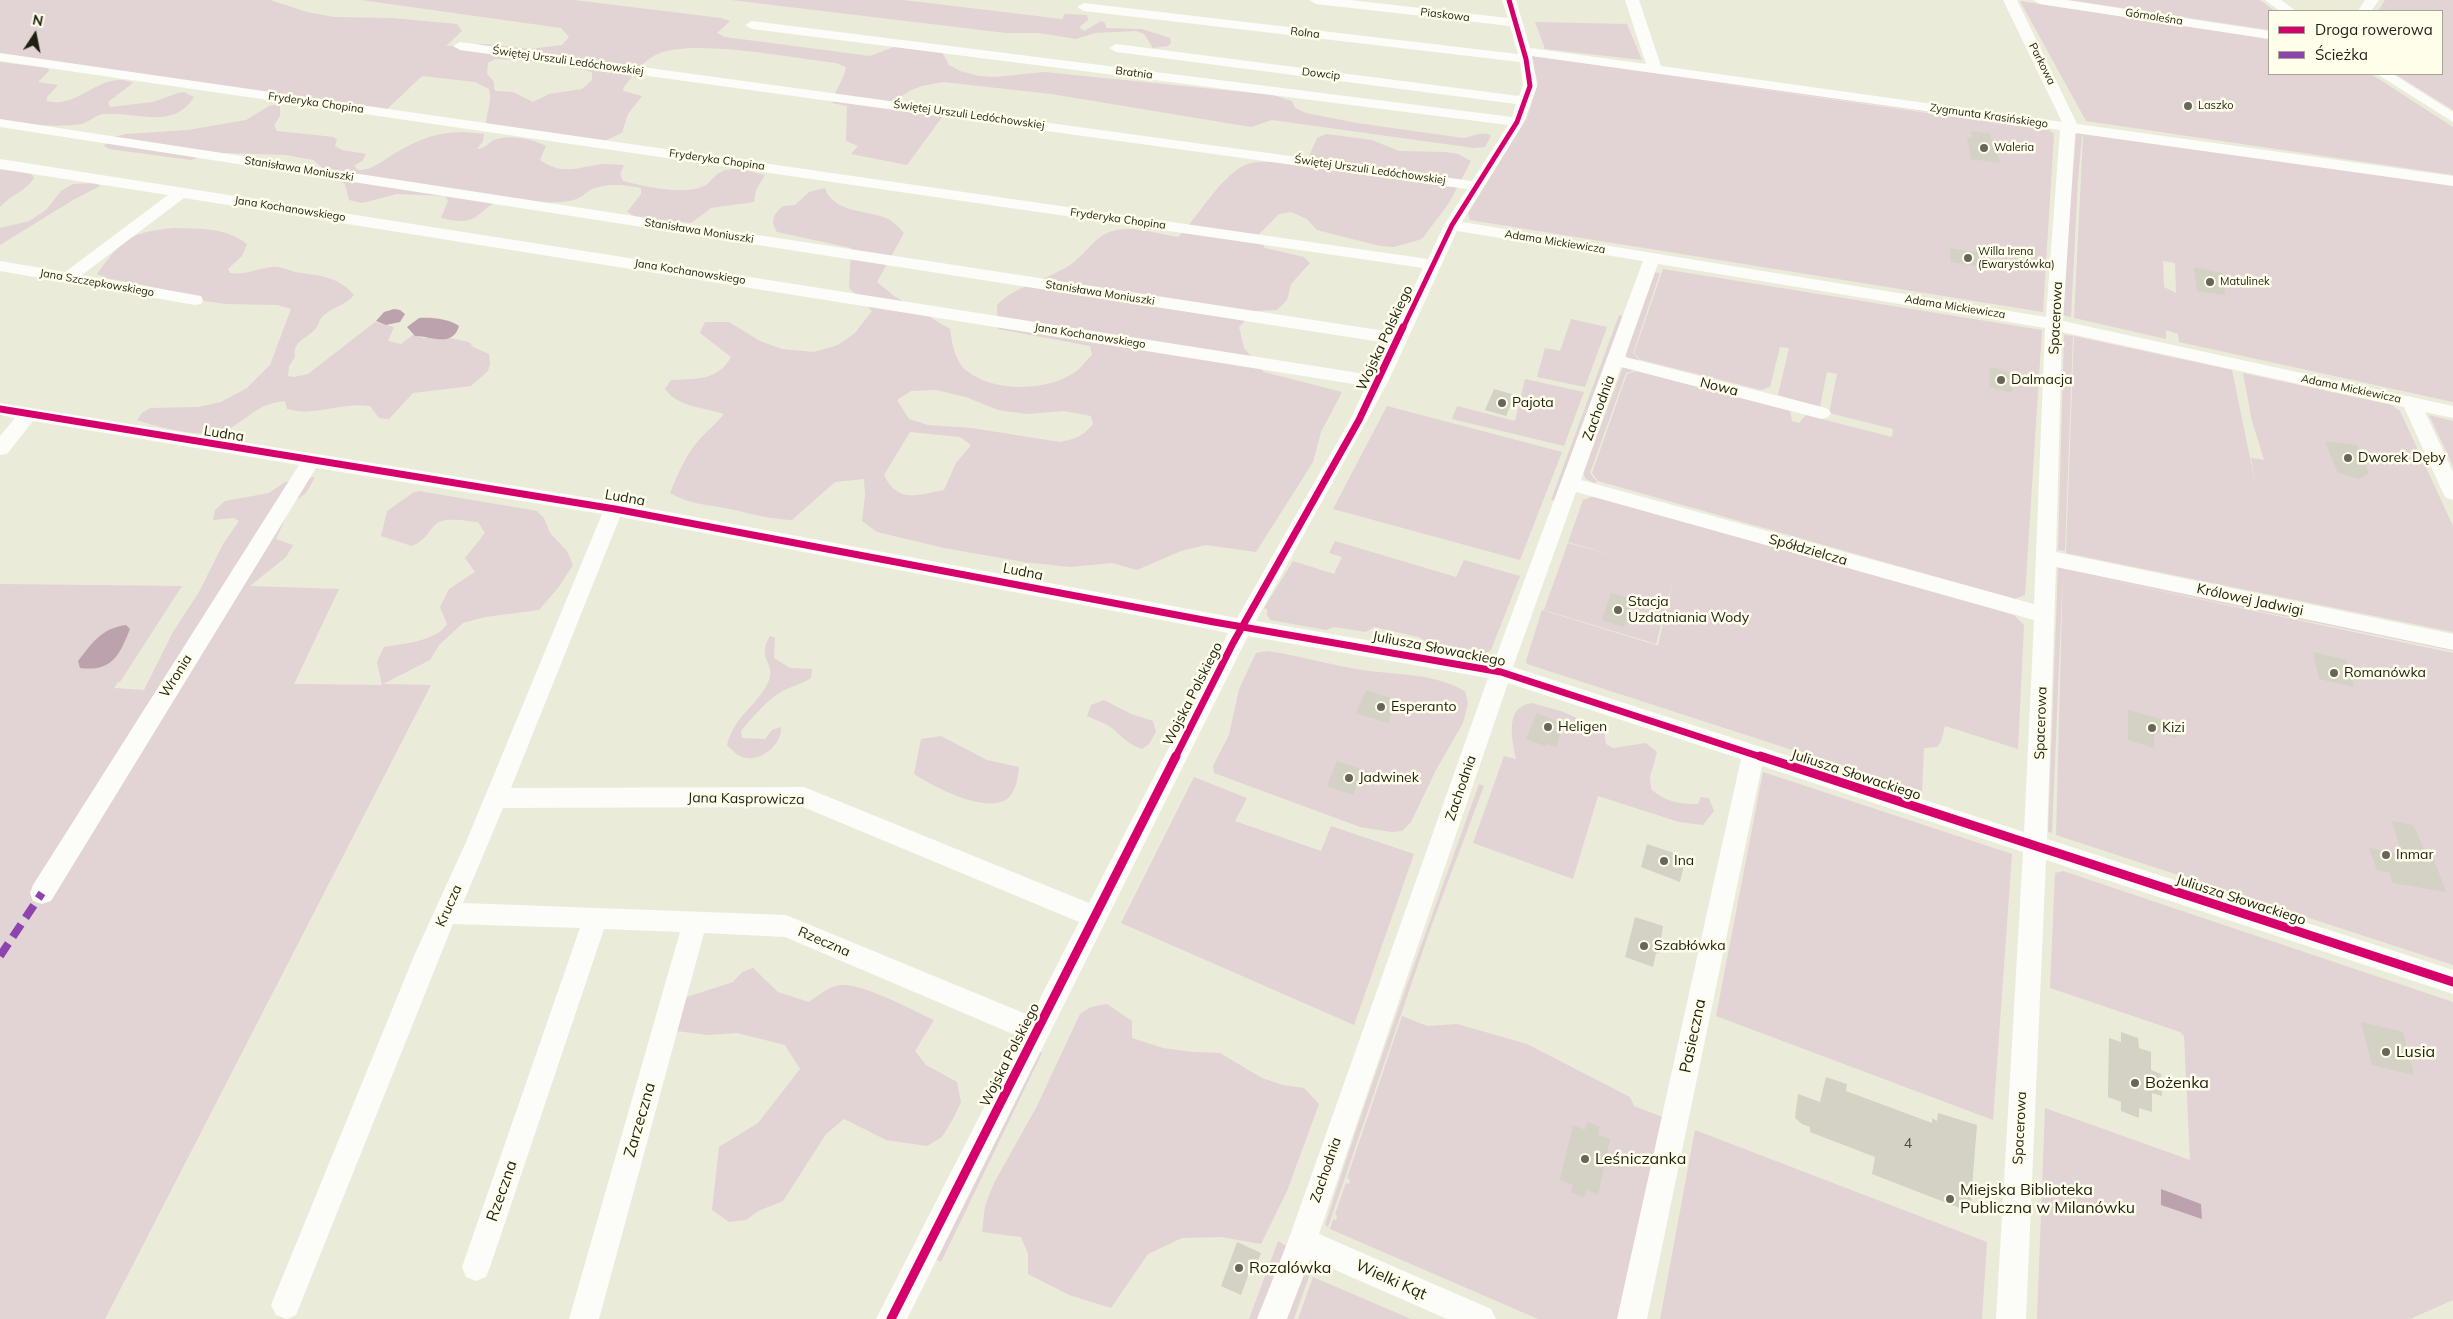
<!DOCTYPE html>
<html>
<head>
<meta charset="utf-8">
<style>
  body { margin:0 }
  #map { position:relative; width:2453px; height:1319px; overflow:hidden; background:#ebebda; font-family:Mulish,sans-serif }
  canvas { display:block }
  .legend { position:absolute; left:2268px; top:10px; width:175px; height:65px; box-sizing:border-box; background:#fffeeb; border:1px solid #a5a495; margin:0; padding:6px 9px; list-style:none; font-size:15px; color:#1f1e13 }
  .legend li { display:flex; align-items:center; gap:10px; height:25px }
  .legend b { width:25px; border:1px solid #a5a495 }
  .north { position:absolute; left:10px; top:10px; width:50px; height:50px; -webkit-text-stroke:4px #fffeeb; paint-order:stroke; rotate:11deg; font-size:14px; font-weight:700; line-height:20px; text-align:center; color:#1f1e13 }
  .north::after { content:''; display:block; margin:auto; width:18px; height:22px; background:#1f1e13; clip-path:polygon(50% 0,100% 100%,50% 72%,0 100%) }
</style>
</head>
<body>
<div id="map">
<canvas width="2453" height="1319"></canvas>
<ul class="legend">
<li><b style="height:6px;background:#d6006c"></b>Droga rowerowa</li>
<li><b style="height:6px;background:#8e44ad"></b>Ścieżka</li>
</ul>
<div class="north">N</div>
</div>
<script>
const ctx = document.querySelector('canvas').getContext('2d');
ctx.lineJoin = 'round';
function fillPath(path, color) { ctx.fillStyle = color; ctx.fill(path, 'evenodd'); }
function trace(path, color, width, dash) { ctx.strokeStyle = color; ctx.lineWidth = width; ctx.lineCap = dash ? 'butt' : 'round'; ctx.setLineDash(dash || []); ctx.stroke(path); }
function label(font, color, halo, rows, align = 'center') {
  ctx.font = font + ' Mulish,sans-serif'; ctx.lineWidth = 5; ctx.setLineDash([]); ctx.textBaseline = 'middle'; ctx.strokeStyle = halo; ctx.fillStyle = color; for (const [text, x, y, turn = 0] of rows) {
    ctx.save(); ctx.translate(x, y); ctx.rotate((+turn || 0) * Math.PI / 180); ctx.textAlign = isNaN(turn) ? turn : align; if (halo) ctx.strokeText(text, 0, 0); ctx.fillText(text, 0, 0); ctx.restore();
  }
}
const green = new Path2D(`
  M0,0h270l37,12 27,5 59,1 64,6 5,7 -16,15 40,-2 44,5 32,-4 7,-8 -8,-9 -200,-28h213l147,18 9,3 -13,12 8,4 145,19 32,-12 40,8 7,13 11,6 19,5 16,1 49,-5 229,23 19,6 3,7 11,5 51,10 106,15c10,-1 20,-8 28,-2l-6,11 -11,1 -202,-28 -21,7 -200,-33 -108,-12 -21,4 -11,4 -24,16 58,7 -38,52 -56,-11 7,-8 -12,-5 1,-35 -15,-3c3,-14 12,-23 14,-36l-10,-4c-42,-5 -140,-24 -176,-10 -15,5 -27,22 -36,34l-1,4 19,5 -14,18 -6,19 -20,9 -116,-16c0,-14 7,-25 3,-37l-14,-7 -53,-6 -37,35 -385,-57zM495,59c33,2 66,4 97,13v8l-10,9 -33,5 -16,8 -20,-10 -17,-1 -2,-2v-7l-7,-8 1,-11z
  M731,0h172l159,19 3,-5 22,1 1,5 -9,7 5,4 17,-10 4,2 1,5 36,1 28,9 1,5 -3,3 -15,2 -9,-14 -8,-3 -41,2 -19,6 -37,-6h-33z
  M2069,0h191l15,11h-6v19z
  M2385,0h68v110l-58,-36h47v-63h-64z
  M2020,1l249,38v35h102l82,53v48l-367,-54z
  M1535,22l92,2 15,36 -97,-11z
  M1532,56l446,61 1,2 -322,-44 392,55 5,4 -11,178 -573,-92 -2,-7 59,-95 11,-35 -7,-25z
  M0,62l48,6 1,3 -11,11 20,3 -11,12v4c32,9 54,-32 86,-18l-25,19 2,5 43,-5 25,-9 6,-1 10,5c-20,33 -58,15 -89,17 -9,0 -15,8 -24,10 -28,4 -54,0 -81,-4z
  M280,104v12l-6,9 3,6 57,6 3,3 -2,6 7,4 24,4 -3,6 -9,6 4,4c17,0 26,-11 41,-19 29,-17 51,-22 85,-17l-1,7 -6,8c7,0 11,-6 17,-9 15,-6 38,-1 52,6l-6,14c24,17 40,6 64,4 7,0 14,1 20,1l-4,9 3,7c21,5 61,15 81,5 6,-3 10,-10 15,-13 12,-8 33,-1 46,2l-9,15 -2,12 -43,6 -20,15 -55,-6 -9,-5 14,-18v-6c-18,-4 -32,-5 -49,1 -5,2 -8,7 -13,9 -10,5 -27,4 -38,5 -11,0 -24,-7 -34,-5 -33,9 -23,31 -66,20l7,-17 -3,-5 -48,-2 -35,9 -13,-3 -4,-16 -8,-4 -24,-20 -27,-5 -60,-2h-13l-22,7 -82,-11 -5,-3 5,-8 17,-4 62,-4 58,-10 23,-14z
  M2079,132l374,53v217l-274,-60 -1,-8 -12,-4v9l-92,-21 9,-182 2,-1 -3,1 -4,43 -7,138 -9,-2 14,-181zM2163,261l12,2 1,30 -12,-6z
  M1326,134l46,6 27,11 46,1 13,2 13,7 -22,42 -27,36 -28,8 -14,-1 -63,-16 -10,-11 -16,-7 -12,2 -21,21 7,13 39,9 6,6 -19,21 -4,16 -10,10 -22,1 -16,16 5,21 20,24 78,20 -21,40 -8,30 -57,90 -50,-7 -25,6 -44,19 -25,-7 -42,4 -46,-5 -80,-14 -67,-16 -15,-11 3,-26 -1,-16 -29,3 -43,38c-23,-1 -40,-6 -62,-11 -21,-4 -42,-5 -60,-16 7,-17 16,-39 29,-53 8,-9 17,-16 25,-26 -20,-7 -45,-6 -59,-25l6,-9c24,-1 47,1 60,-23l-31,-24 5,-11h24l31,19 22,8 32,3 24,-7 17,-12 17,-22 -23,-23 2,-40 -74,-16c-7,-12 -4,-17 6,-26l12,-1 14,-13 16,-4c8,25 41,22 61,30 6,2 13,10 18,15l-27,49 17,14 56,33c2,14 5,33 17,42 27,22 85,21 112,-2 4,-4 8,-10 13,-14l-2,-9 -92,-17 -1,-24c20,-21 54,-25 77,-43 14,-11 21,-26 39,-31 19,-6 45,3 65,6 21,-20 45,-67 73,-74 14,-3 40,0 55,0l11,-25zM936,390l30,7 32,13 28,4 38,-3 27,5 2,8c-10,12 -17,15 -33,18l-89,-14 -43,-3 -19,-6 -12,-19 14,-9zM910,432l50,5 11,8 -15,18 -12,27c-27,5 -46,14 -60,-15z
  M0,169l31,4 3,5c-9,14 -24,17 -34,29z
  M95,183l5,3 -27,14 -73,45v-17l29,-7 17,-11 15,-19 12,-7z
  M174,228c27,1 51,-1 73,16l-5,12 -14,13 2,4c16,2 27,-4 42,-6 7,-1 16,3 23,5 23,4 42,3 59,23 -9,11 -23,12 -32,22 -3,3 -3,7 -6,11 -8,11 -24,12 -21,29l-6,9 -1,10 6,1 14,-3 67,-52 19,5 -6,14 13,3 12,-9 10,3 22,-1 24,5 4,5 16,7 1,10 -2,7 -17,15 -58,7 -24,26 -10,-1 -9,-12c-29,-4 -56,11 -83,3l-2,-8c-31,3 -36,19 -61,30 -20,8 -67,-4 -87,-11l5,-7 8,-5 48,-1 23,-5 26,-14 23,-23 21,-56 -14,-4 -51,-1 -21,-3 -47,-13 -52,-10 -9,-4c25,-35 33,-42 77,-46z
  M1663,269l379,61 -17,265 -10,4 -417,-118 -6,-8 35,-99 10,-3 153,40 2,10 7,2 7,-8 86,22 1,-8 -64,-16 8,-39 -10,-2 -7,35 -42,-12 11,-47 -9,-1 -10,40 -9,3 -120,-30 -7,-7z
  M1651,272l9,1 -27,80 7,7 -12,-1 -3,-6z
  M1619,315l5,2 -67,184 -6,-1z
  M1571,319l36,8 -22,60 -48,-10 8,-29 15,3z
  M2064,335l9,1 -8,215 -7,-1z
  M2074,336l158,34 24,117 -5,-29 13,2 -12,-39 -9,-48 149,32 8,6 53,115v106l-387,-79z
  M1623,367l13,3 -10,3 -36,100 7,9 -2,1 -9,-4 -3,-6z
  M1525,379l59,13 -20,54 -112,-27 5,-13 58,15z
  M1387,406l175,46 -42,108 -187,-51z
  M2429,415l24,6v45z
  M315,477l-9,16 -14,10 -16,36 17,6 -7,12 -36,29 89,3 -45,95 88,1 -5,-23 7,-15c18,-3 53,-6 63,-23l-7,-17 9,-18 26,-17 -10,-14 20,-25 -7,-11c-12,-1 -35,-6 -43,3 -10,10 -8,14 -23,21l-31,-10 6,-25 27,-19 5,-1 118,20 7,7 6,15 17,18 6,14 -15,23 -19,22 -54,7 -22,6 -24,22 -9,15 -47,24 48,1 -326,634h-105v-735l182,2 -62,96h-2l-4,6 30,2 29,-58 26,-40 24,-48 16,-23 -5,-3 -21,2 2,-10 10,-9 44,-8 16,-11z
  M1594,496l420,119 10,10 -6,124 -73,-23 -4,16 -4,5 -13,1 -2,44 -395,-128 -1,-3 16,-51 114,35h2l16,-68 -18,67 -112,-34 24,-67 47,13 -47,-14 15,-42z
  M1335,541l121,36 8,-17 56,16 -29,74 -8,5 -50,-8 -14,-10 -45,-10 -8,5 -32,-5 -8,3 -56,-10 -3,-5v-6l-3,-1 29,-47 41,13 8,-17 -13,-4z
  M2058,567l395,80v4l-369,-76 369,78v312l-397,-130 7,-265 -11,263 -4,-1z
  M770,636l5,2 -1,20 16,10 22,1 -1,9c-12,8 -25,9 -36,18 -10,7 -26,25 -34,35l1,7 23,1 7,-9 9,-3c2,15 -18,34 -34,31 -9,-1 -14,-7 -20,-13 8,-31 32,-40 42,-65 7,-16 -13,-21 1,-44z
  M1267,651c34,5 67,15 102,20 33,4 66,3 96,20l3,12 -5,20 -27,47 -25,52 -9,9 -11,1 -31,-5 -146,-54 -1,-7 16,-31 10,-46 17,-36z
  M1104,700l27,14 22,7 3,11 -7,12 -7,5c-15,-5 -18,-11 -29,-20 -7,-6 -18,-9 -26,-13l4,-11z
  M1532,703l32,9 40,19 2,13 7,4 33,-5 11,9 -7,25 1,12c14,13 29,15 47,15l3,-7 8,1 5,13 -11,14 -24,-3 -81,-26 -25,83 -100,-36 31,-87 12,3c-4,-19 -12,-53 16,-56z
  M941,736l46,24 32,7c-1,10 -3,25 -12,32 -22,15 -73,-12 -93,-25l7,-35z
  M1763,772l249,82 -19,266 -277,-104z
  M1194,777l53,21 -12,23 86,30 10,-25 83,28 -60,171 -233,-102z
  M1479,784l5,2 -52,138 -104,303 -3,-2c47,-148 102,-294 154,-441z
  M2063,871l390,131v298l-43,19h-373l8,-211 145,52 -6,-124 -4,-4 -130,-44 5,-115z
  M753,968l25,24 31,10c10,-7 21,-17 34,-17 23,0 69,25 91,35l-19,31 11,14 31,17 4,20 -7,15 -12,20 -15,9 -41,-6 -42,-21 -18,15 -43,67 -25,10 -12,9 -17,2 -17,-12 7,-63 39,-24 42,-54 -15,-24 -48,-12 -30,2 -30,-4 7,-33 49,-16 9,-10z
  M1107,1004l25,17v17l31,10 29,4 28,1 42,25 21,7 21,3 15,16 -32,87 -26,53 -40,-7 -39,1 -34,16 -37,54 -42,-13 -41,-21v-20l-7,-17 -39,-5 3,-26 9,-23 43,-77 43,-92 11,-7z
  M1402,1016l25,10 30,-2 70,20 103,53 4,9 31,12 -39,201h-88l-208,-90 3,-10 3,1 1,-4 -2,-2 11,-31 3,1 1,-4 -3,-2z
  M1034,1050l8,3 -101,209 -10,-5z
  M1695,1130l292,112 -5,77h-322z
  M1278,1241l10,6 -27,72h-12z
  M1304,1261l9,4 -19,54h-11z
  M1313,1277l98,42h-113z`);
const water = new Path2D(`
  M394,309l6,1 5,4 -5,8 -14,3 -10,-4 8,-9z
  M419,318c12,-1 31,1 40,8 -6,22 -28,10 -44,10l-8,-9z
  M126,625l4,4c-11,27 -18,43 -50,39l-2,-7c14,-18 24,-33 48,-36z
  M2161,1189l40,15 1,15 -41,-14z`);
const building = new Path2D(`
  M1971,131l19,3 1,6 4,1 5,22 -29,-4 -4,-22 5,1z
  M1950,248l35,6 2,14 -36,-6z
  M2194,267l29,6 2,22 -28,-4z
  M1990,367l24,6 -2,20 -23,-6z
  M1494,389l21,6 -9,21 -21,-6z
  M2325,441l32,4 12,28 -10,6 -21,-6z
  M1611,593l22,6 -9,28 -22,-7z
  M2313,652l34,8 7,27 -35,-8z
  M1366,690l31,10 -9,23 -32,-10z
  M2128,710l48,13 1,15 -23,-7v17l-26,-8z
  M1537,713l27,11 -8,23 -10,-3 -1,2 -19,-7z
  M1337,761l33,11 -5,15 -8,-3 -4,11 -26,-9z
  M2392,821l21,4 12,26 6,1 15,40 -53,-9 -4,-11 -12,-2 -8,-22 33,6z
  M1647,844l39,13 -6,25 -39,-15z
  M1635,917l28,9 -4,28 -3,-1 -3,14 -28,-10z
  M2361,1022l42,10 11,43 -42,-10z
  M2121,1032l17,6 1,10 12,4v18l10,4 1,22 -10,-3v19l-13,-4v10l-18,-7v-9l-13,-5 1,-59 12,4z
  M1826,1077l21,7 -1,7 86,32v-5l5,3 1,-8 39,12 -7,87 -98,-38 3,-17 -65,-25v-5l-8,-3 -7,-6 3,-24 22,8z
  M1587,1122l13,5 -2,8 12,4 -12,56 -12,-5 -2,8 -13,-6 2,-7 -13,-5 13,-55 12,5z
  M1237,1242l24,11 -6,16 -4,-1 -10,27 -20,-9z`);
const minor = new Path2D(`
  M1309,0h41l158,18 -6,-18h14l14,48 116,16 -21,-64h14l22,66 401,56 -59,-122h14l60,124 376,52v10l-378,-53 -12,188 390,85v12l-28,-6 28,60v28l-7,-2 -3,-5 -39,-86 -342,-75 -6,220 397,82v16l-397,-83 -9,272 406,131v24l-407,-134 -20,459h-30l27,-467 -261,-86 -115,553h-30l124,-560 -233,-76 -189,551 172,75 5,10h-49l-137,-60 -23,60h-30l31,-78 200,-563 -240,-42 -341,683h-31l144,-282 -235,-100 -81,-4 -105,386h-30l111,-387 -76,-3 -114,338 -4,10 -10,4 -10,-4 -4,-10 118,-339 -127,-4 -157,391 -9,4 -11,-4 -5,-10 143,-349 52,-114 136,-328 -286,-46 -265,433 -9,3 -9,-3 -3,-8 3,-8 266,-420 -266,-44 -26,33 -7,1v-19l15,-18 -15,-3v-12l615,99 622,116 113,-198 16,-34 -1182,-188 -102,77 119,21 2,4 -2,4 -6,1 -195,-34v-10l65,11 103,-77 -168,-26v-10l1372,216 15,-32 -1387,-216v-8l1392,213 31,-64 -1423,-207v-8l1428,206 16,-34 23,-36 -1007,-139 -7,-4 7,-4 1012,139 36,-56 -756,-96 -7,-4 7,-4 760,96 4,-13 -400,-52 -7,-4 7,-4 403,52 4,-10 -3,-24 -436,-51 -7,-4 7,-4 434,51 -8,-28 -194,-22zM1532,56l528,74 -14,187 -584,-95 62,-100 13,-36zM1457,231l186,30 -149,401 -238,-41 132,-239zM1658,264l387,64 -11,276 -453,-124 40,-113 201,52 6,-2 3,-4 -3,-4 -6,-2 -197,-50zM1576,492l458,128 -10,212 -511,-165zM620,517l594,113 14,3 -139,270 -285,-116 -293,1zM803,807l276,115 -48,94 -245,-101 -323,-12 40,-95z
  M2033,0h33l203,31v8l-229,-35z
  M2265,0h16l15,11h-16z
  M2365,0h14l-8,11h-13z
  M2377,74h16l60,38v10z`);
const quiet = new Path2D(`
  M0,956l42,-63`);
const cyclewayFar2 = new Path2D(`
  M1403,328l49,-103 65,-103 13,-36 -4,-27 -17,-59`);
const cyclewayFar1 = new Path2D(`
  M0,409l615,100 599,113 287,50 263,86
  M1175,758l58,-115 126,-223 44,-93`);
const cycleway = new Path2D(`
  M1760,756l693,226
  M891,1319l285,-563`);
const markers = [
  [2188,106,5,"#666659"],
  [1984,148,5,"#666659"],
  [1968,258,5,"#666659"],
  [2210,282,5,"#666659"],
  [2001,380,5,"#666659"],
  [1502,403,5,"#666659"],
  [2348,458,5,"#666659"],
  [1618,610,5,"#666659"],
  [2334,673,5,"#666659"],
  [1381,707,5,"#666659"],
  [1548,727,5,"#666659"],
  [2152,728,5,"#666659"],
  [1349,778,5,"#666659"],
  [2386,855,5,"#666659"],
  [1664,861,5,"#666659"],
  [1644,946,5,"#666659"],
  [2386,1052,5,"#666659"],
  [2135,1083,5,"#666659"],
  [1585,1159,5,"#666659"],
  [1950,1199,5,"#666659"],
  [1239,1268,5,"#666659"]
];
const farStreetnames = [
  ["Piaskowa",1445,15,7],
  ["Górnoleśna",2154,17,9],
  ["Rolna",1305,33,7],
  ["Świętej Urszuli Ledóchowskiej",568,61,8],
  ["Parkowa",2042,64,63],
  ["Bratnia",1134,73,7],
  ["Dowcip",1321,74,7],
  ["Fryderyka Chopina",316,103,8],
  ["Świętej Urszuli Ledóchowskiej",969,115,8],
  ["Zygmunta Krasińskiego",1989,116,8],
  ["Fryderyka Chopina",717,160,8],
  ["Stanisława Moniuszki",299,169,9],
  ["Świętej Urszuli Ledóchowskiej",1370,170,8],
  ["Jana Kochanowskiego",290,209,9],
  ["Fryderyka Chopina",1118,219,8],
  ["Stanisława Moniuszki",699,231,9],
  ["Adama Mickiewicza",1555,242,9],
  ["Jana Kochanowskiego",690,272,9],
  ["Jana Szczepkowskiego",97,283,10],
  ["Stanisława Moniuszki",1100,293,9],
  ["Adama Mickiewicza",1955,307,9],
  ["Jana Kochanowskiego",1090,336,9],
  ["Adama Mickiewicza",2351,389,12]
];
const farPoinames = [
  ["Laszko",2198,106],
  ["Waleria",1994,148],
  ["Willa Irena",1978,252],
  ["(Ewarystówka)",1978,265],
  ["Matulinek",2220,282]
];
const streetNames = [
  ["Spacerowa",2056,318,-87],
  ["Wojska Polskiego",1385,338,-65],
  ["Nowa",1719,387,14],
  ["Zachodnia",1599,408,-70],
  ["Ludna",224,434,9],
  ["Ludna",625,498,10],
  ["Spółdzielcza",1808,550,16],
  ["Ludna",1023,572,11],
  ["Królowej Jadwigi",2250,600,12],
  ["Juliusza Słowackiego",1439,649,11],
  ["Wronia",176,676,-58],
  ["Wojska Polskiego",1193,694,-63],
  ["Spacerowa",2041,723,-88],
  ["Juliusza Słowackiego",1856,775,18],
  ["Zachodnia",1461,788,-71],
  ["Jana Kasprowicza",746,799,1],
  ["Juliusza Słowackiego",2241,900,18],
  ["Krucza",449,906,-66],
  ["Rzeczna",824,942,23],
  ["Wojska Polskiego",1010,1055,-63],
  ["Spacerowa",2020,1128,-87],
  ["Zachodnia",1326,1170,-71]
];
const poiNames = [
  ["Dalmacja",2011,380],
  ["Pajota",1512,403],
  ["Dworek Dęby",2358,458],
  ["Stacja",1628,602],
  ["Uzdatniania Wody",1628,618],
  ["Romanówka",2344,673],
  ["Esperanto",1391,707],
  ["Heligen",1558,727],
  ["Kizi",2162,728],
  ["Jadwinek",1359,778],
  ["Inmar",2396,855],
  ["Ina",1674,861],
  ["Szabłówka",1654,946]
];
const nearNumbernames = [
  ["4",1908,1144]
];
const nearStreetnames = [
  ["Pasieczna",1693,1036,-78],
  ["Zarzeczna",640,1120,-74],
  ["Rzeczna",502,1191,-71],
  ["Wielki Kąt",1391,1280,24]
];
const nearPoinames = [
  ["Lusia",2396,1052],
  ["Bożenka",2145,1083],
  ["Leśniczanka",1595,1159],
  ["Miejska Biblioteka",1960,1190],
  ["Publiczna w Milanówku",1960,1208],
  ["Rozalówka",1249,1268]
];
fillPath(green, '#e2d3d4');
fillPath(water, '#bca2ad');
fillPath(building, '#d3d2c4');
fillPath(minor, '#fcfcf9');
trace(quiet, '#8e44ad', 8, [15, 8]);
trace(cyclewayFar2, '#d6006c', 5);
trace(cyclewayFar1, '#d6006c', 7);
trace(cycleway, '#d6006c', 9);
for (const [x, y, r, color] of markers) { const dot = new Path2D(); dot.arc(x, y, r, 0, 2 * Math.PI); ctx.fillStyle = color; ctx.fill(dot); trace(dot, '#fffeeb', 2); }
label('11px', '#1f1e13', '#fffeeb', farStreetnames);
label('11px', '#1f1e13', '#fffeeb', farPoinames, 'left');
label('14px', '#1f1e13', '#fffeeb', streetNames);
label('14px', '#1f1e13', '#fffeeb', poiNames, 'left');
label('14px', '#4e4d41', null, nearNumbernames);
label('16px', '#1f1e13', '#fffeeb', nearStreetnames);
label('16px', '#1f1e13', '#fffeeb', nearPoinames, 'left');
</script>
</body>
</html>
